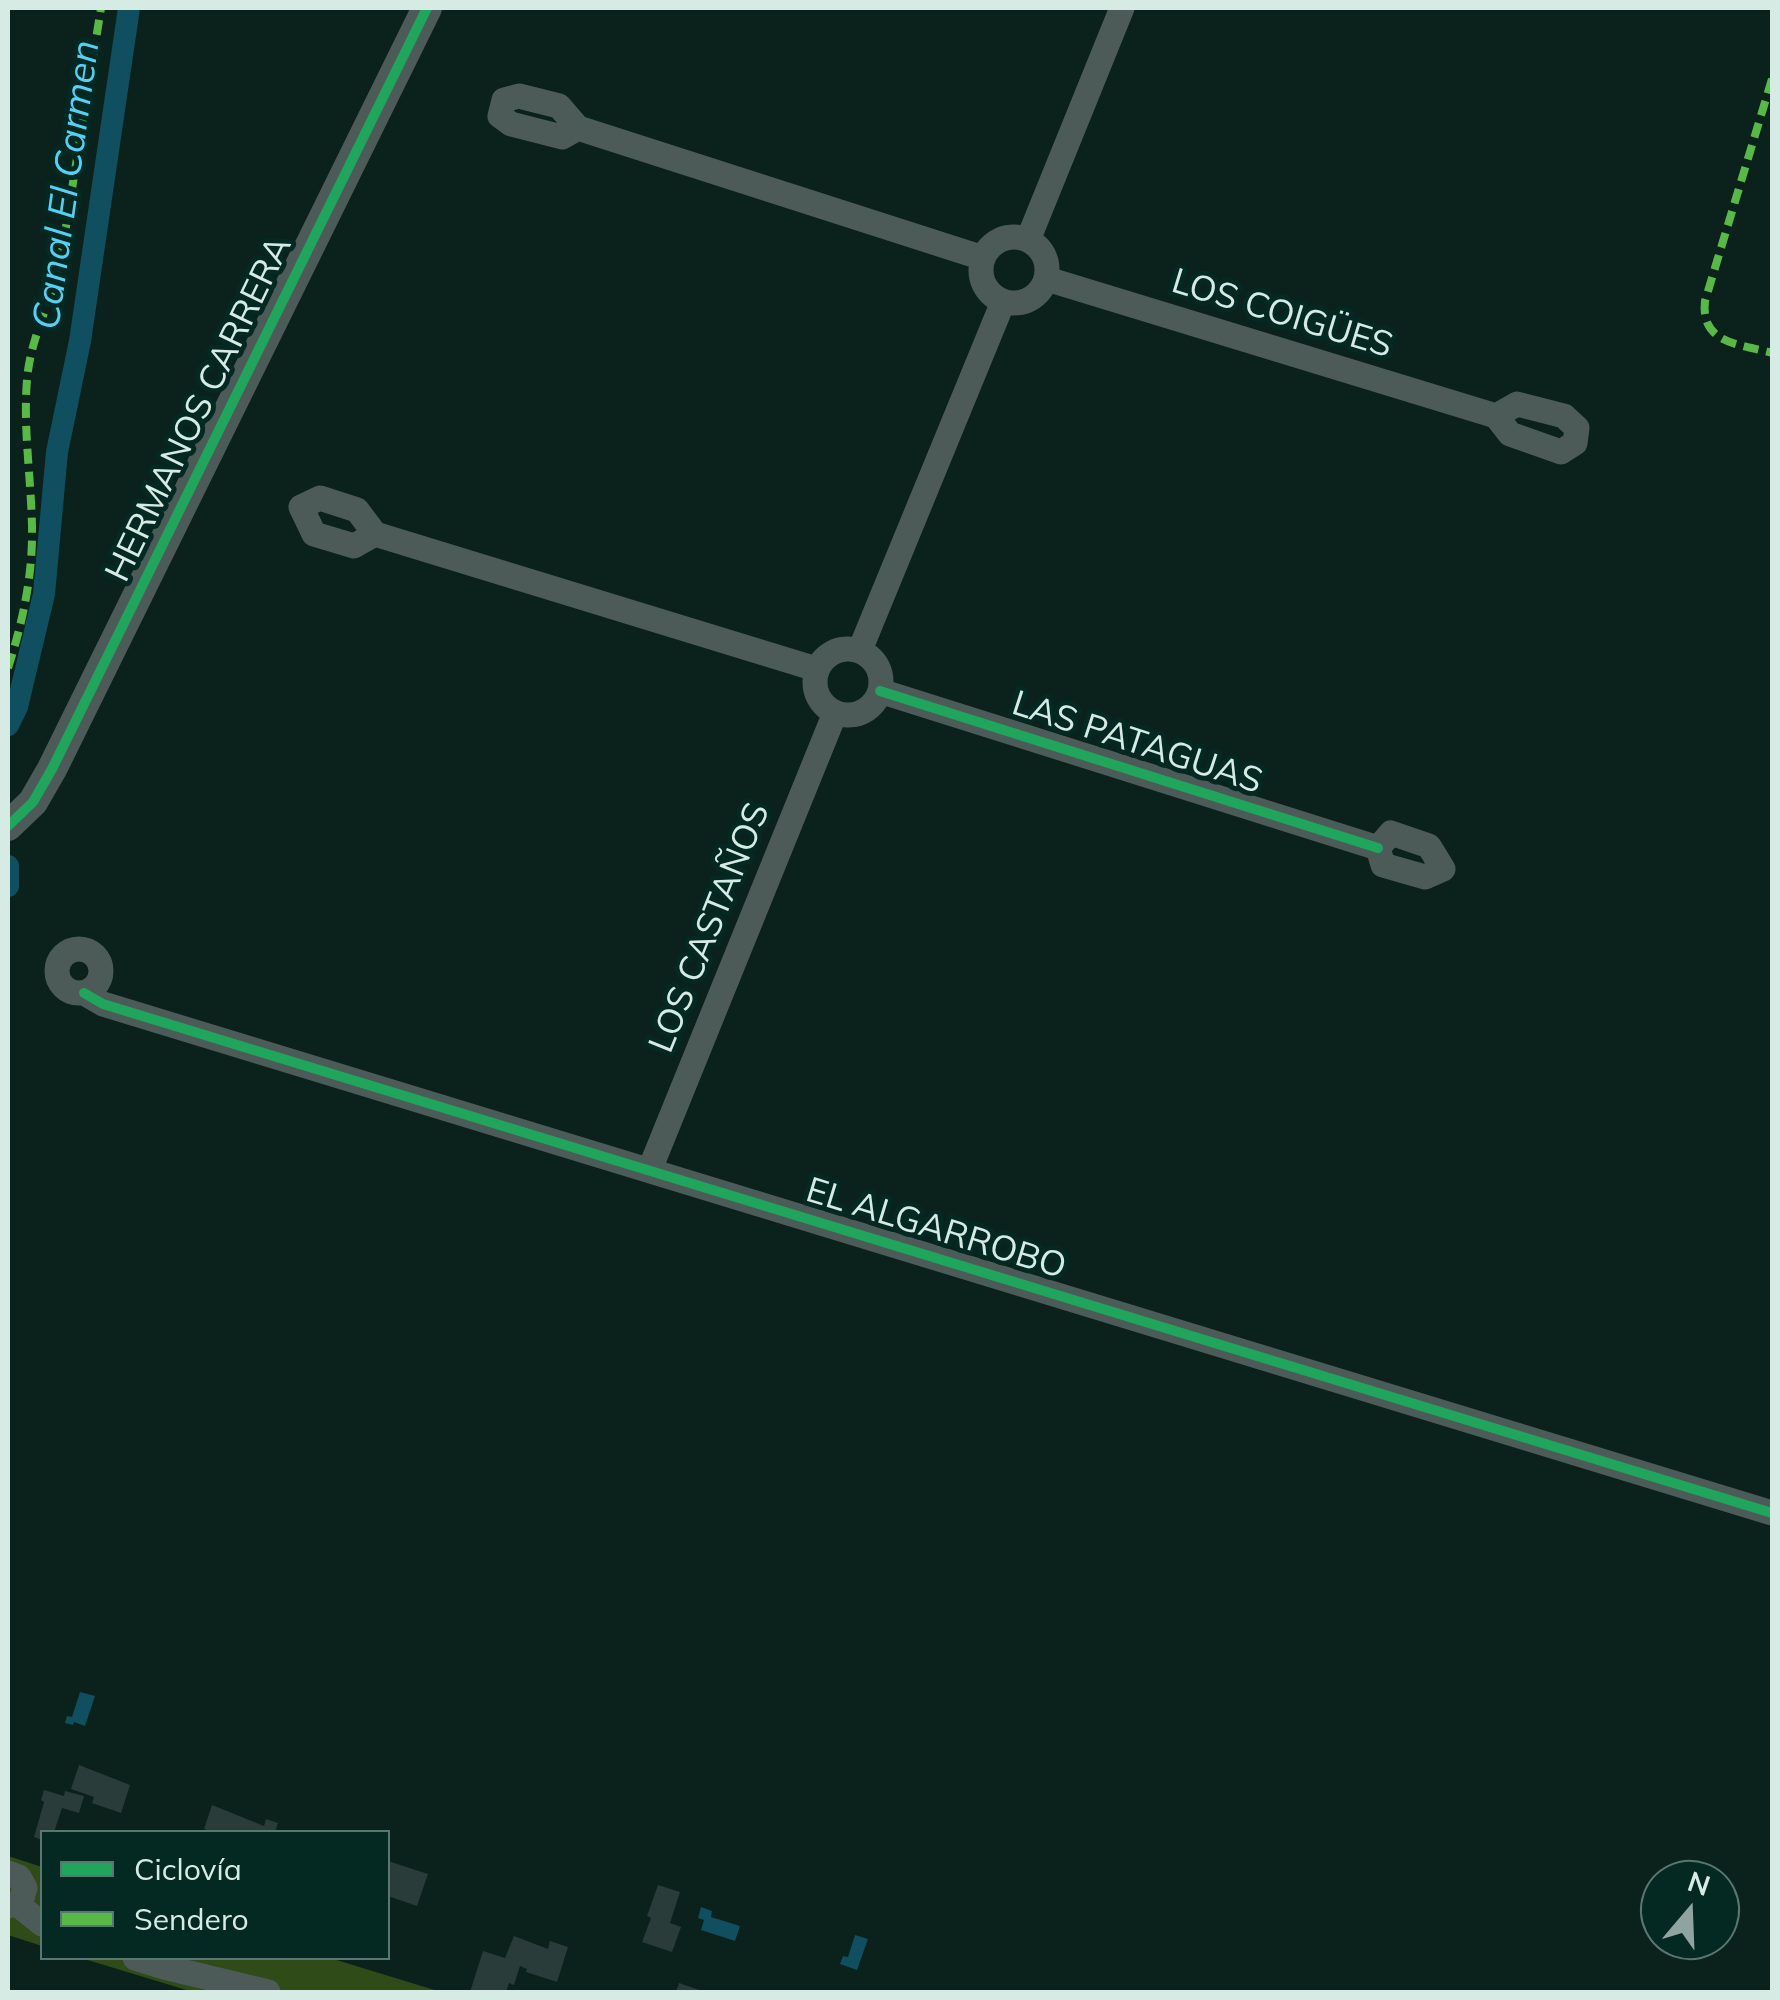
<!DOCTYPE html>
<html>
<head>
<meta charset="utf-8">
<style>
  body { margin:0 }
  #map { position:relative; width:1780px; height:2000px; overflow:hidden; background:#0b211c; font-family:Mulish,sans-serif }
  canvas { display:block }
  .frame { position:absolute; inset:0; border:10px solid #d7ebe5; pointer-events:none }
  .legend { position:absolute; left:40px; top:1830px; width:350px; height:130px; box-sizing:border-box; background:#032922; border:2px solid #587770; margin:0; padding:12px 18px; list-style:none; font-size:30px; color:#d7ebe5 }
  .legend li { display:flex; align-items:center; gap:20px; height:50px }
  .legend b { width:50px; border:2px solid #587770 }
  .north { position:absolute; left:1640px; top:1860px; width:100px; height:100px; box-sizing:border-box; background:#032922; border:2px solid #587770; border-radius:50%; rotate:19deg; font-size:28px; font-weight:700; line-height:40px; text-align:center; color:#d7ebe5 }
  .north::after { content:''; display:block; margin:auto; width:35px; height:45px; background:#90a49f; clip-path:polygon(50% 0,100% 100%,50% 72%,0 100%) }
</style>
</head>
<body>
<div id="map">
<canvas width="1780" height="2000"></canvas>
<div class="frame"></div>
<ul class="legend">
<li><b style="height:12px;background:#20a55d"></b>Ciclovía</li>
<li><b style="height:12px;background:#58b947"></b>Sendero</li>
</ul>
<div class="north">N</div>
</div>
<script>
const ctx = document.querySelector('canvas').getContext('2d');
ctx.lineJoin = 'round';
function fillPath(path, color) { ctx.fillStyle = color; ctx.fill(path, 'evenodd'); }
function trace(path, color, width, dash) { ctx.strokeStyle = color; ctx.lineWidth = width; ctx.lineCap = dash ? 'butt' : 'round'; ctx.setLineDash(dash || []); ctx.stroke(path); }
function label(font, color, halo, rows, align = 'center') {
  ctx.font = font + ' Mulish,sans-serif'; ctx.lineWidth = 10; ctx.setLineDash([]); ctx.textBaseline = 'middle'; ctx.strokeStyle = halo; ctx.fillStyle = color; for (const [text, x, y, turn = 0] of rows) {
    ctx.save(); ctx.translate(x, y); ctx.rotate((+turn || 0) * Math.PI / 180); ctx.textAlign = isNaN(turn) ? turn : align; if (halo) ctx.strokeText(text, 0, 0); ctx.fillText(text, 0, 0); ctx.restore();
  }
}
const green = new Path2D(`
  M8,1856l34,11v79l-34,-11z
  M81,1958h249l111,34h-248z`);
const water = new Path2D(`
  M80,1692l15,4 -10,30 -11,-4 -1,3 -8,-2 2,-7 5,1z
  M701,1907l11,4 -1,6 29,9 -5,15 -34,-11 3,-10 -6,-2z
  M855,1935l13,4 -11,31 -17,-6 3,-8 5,1z`);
const canal = new Path2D(`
  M8,725l9,-18 27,-113 13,-142 23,-111 49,-333
  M8,866v20`);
const building = new Path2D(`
  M79,1765l51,20 -9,28 -29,-10 2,-6 -23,-8z
  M44,1790l20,6 1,-5 19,5 -5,17 -17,-5 -8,24h-12v8l-8,-3 10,-35 -3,-2z
  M212,1805l52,21 2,-7 12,4 -3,9h-60l-11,-3z
  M388,1861l40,13 -11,32 -29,-10z
  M658,1885l22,7 -10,31 11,4 -9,25 -30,-10 9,-24 -4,-2z
  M514,1936l34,13 2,-8 18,6 -11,35 -31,-10 1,-3 -7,-3 -6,19 -5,-2 -3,9h-36l13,-41 22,7z
  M679,1983l26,9h-29z`);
const minor = new Path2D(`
  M519,96l40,10 19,22 -16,9 -51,-13 -11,-8 4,-16z
  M578,128l405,130
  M981 270a33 33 0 1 1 66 0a33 33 0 1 1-66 0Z
  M1028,240l94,-232
  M1047,279l449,137
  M1517,404l47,12 13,12 -2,15 -14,9 -51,-18 -14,-18z
  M320,498l37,12 18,24 -21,12 -40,-12 -13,-27z
  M375,534l441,135
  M815 682a33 33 0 1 1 66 0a33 33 0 1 1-66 0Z
  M860,650l143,-348
  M880,691l498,157
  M1391,833l38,13 14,23 -18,8 -42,-12 -5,-17z
  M57 971a22 22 0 1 1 44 0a22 22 0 1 1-44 0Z
  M84,993l19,11 1669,509
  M650,1169l185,-456
  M8,1873l11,4 6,11 -4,13 -13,5
  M17,1904l25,20
  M135,1958l29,9 104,25`);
const tertiary = new Path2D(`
  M8,826l25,-24 19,-33 375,-761`);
const quiet = new Path2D(`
  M1772,79l-67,222c-5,43 35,43 67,52
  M8,668c15,-47 25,-93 24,-142 -1,-49 -9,-98 -5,-146 3,-39 21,-73 32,-110l42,-262`);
const cycleway = new Path2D(`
  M880,691l498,157
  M8,826l25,-24 19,-33 375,-761
  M84,993l19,11 1669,509`);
const streetNames = [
  ["LOS COIGÜES",1282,314,17],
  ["HERMANOS CARRERA",199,409,-64],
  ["LAS PATAGUAS",1137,743,18],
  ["LOS CASTAÑOS",710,928,-68],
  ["EL ALGARROBO",936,1229,17]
];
const waterNames = [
  ["Canal El Carmen",67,185,-82]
];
fillPath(green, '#2e4b18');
fillPath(water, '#104f5f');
trace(canal, '#104f5f', 22);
fillPath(building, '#293c39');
trace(minor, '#4c5b57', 25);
trace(tertiary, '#4c5b57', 30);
trace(quiet, '#58b947', 8, [15, 8]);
trace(cycleway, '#20a55d', 10);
label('35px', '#d7ebe5', '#032922', streetNames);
label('italic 38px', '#57d0f4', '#032922', waterNames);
</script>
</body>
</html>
